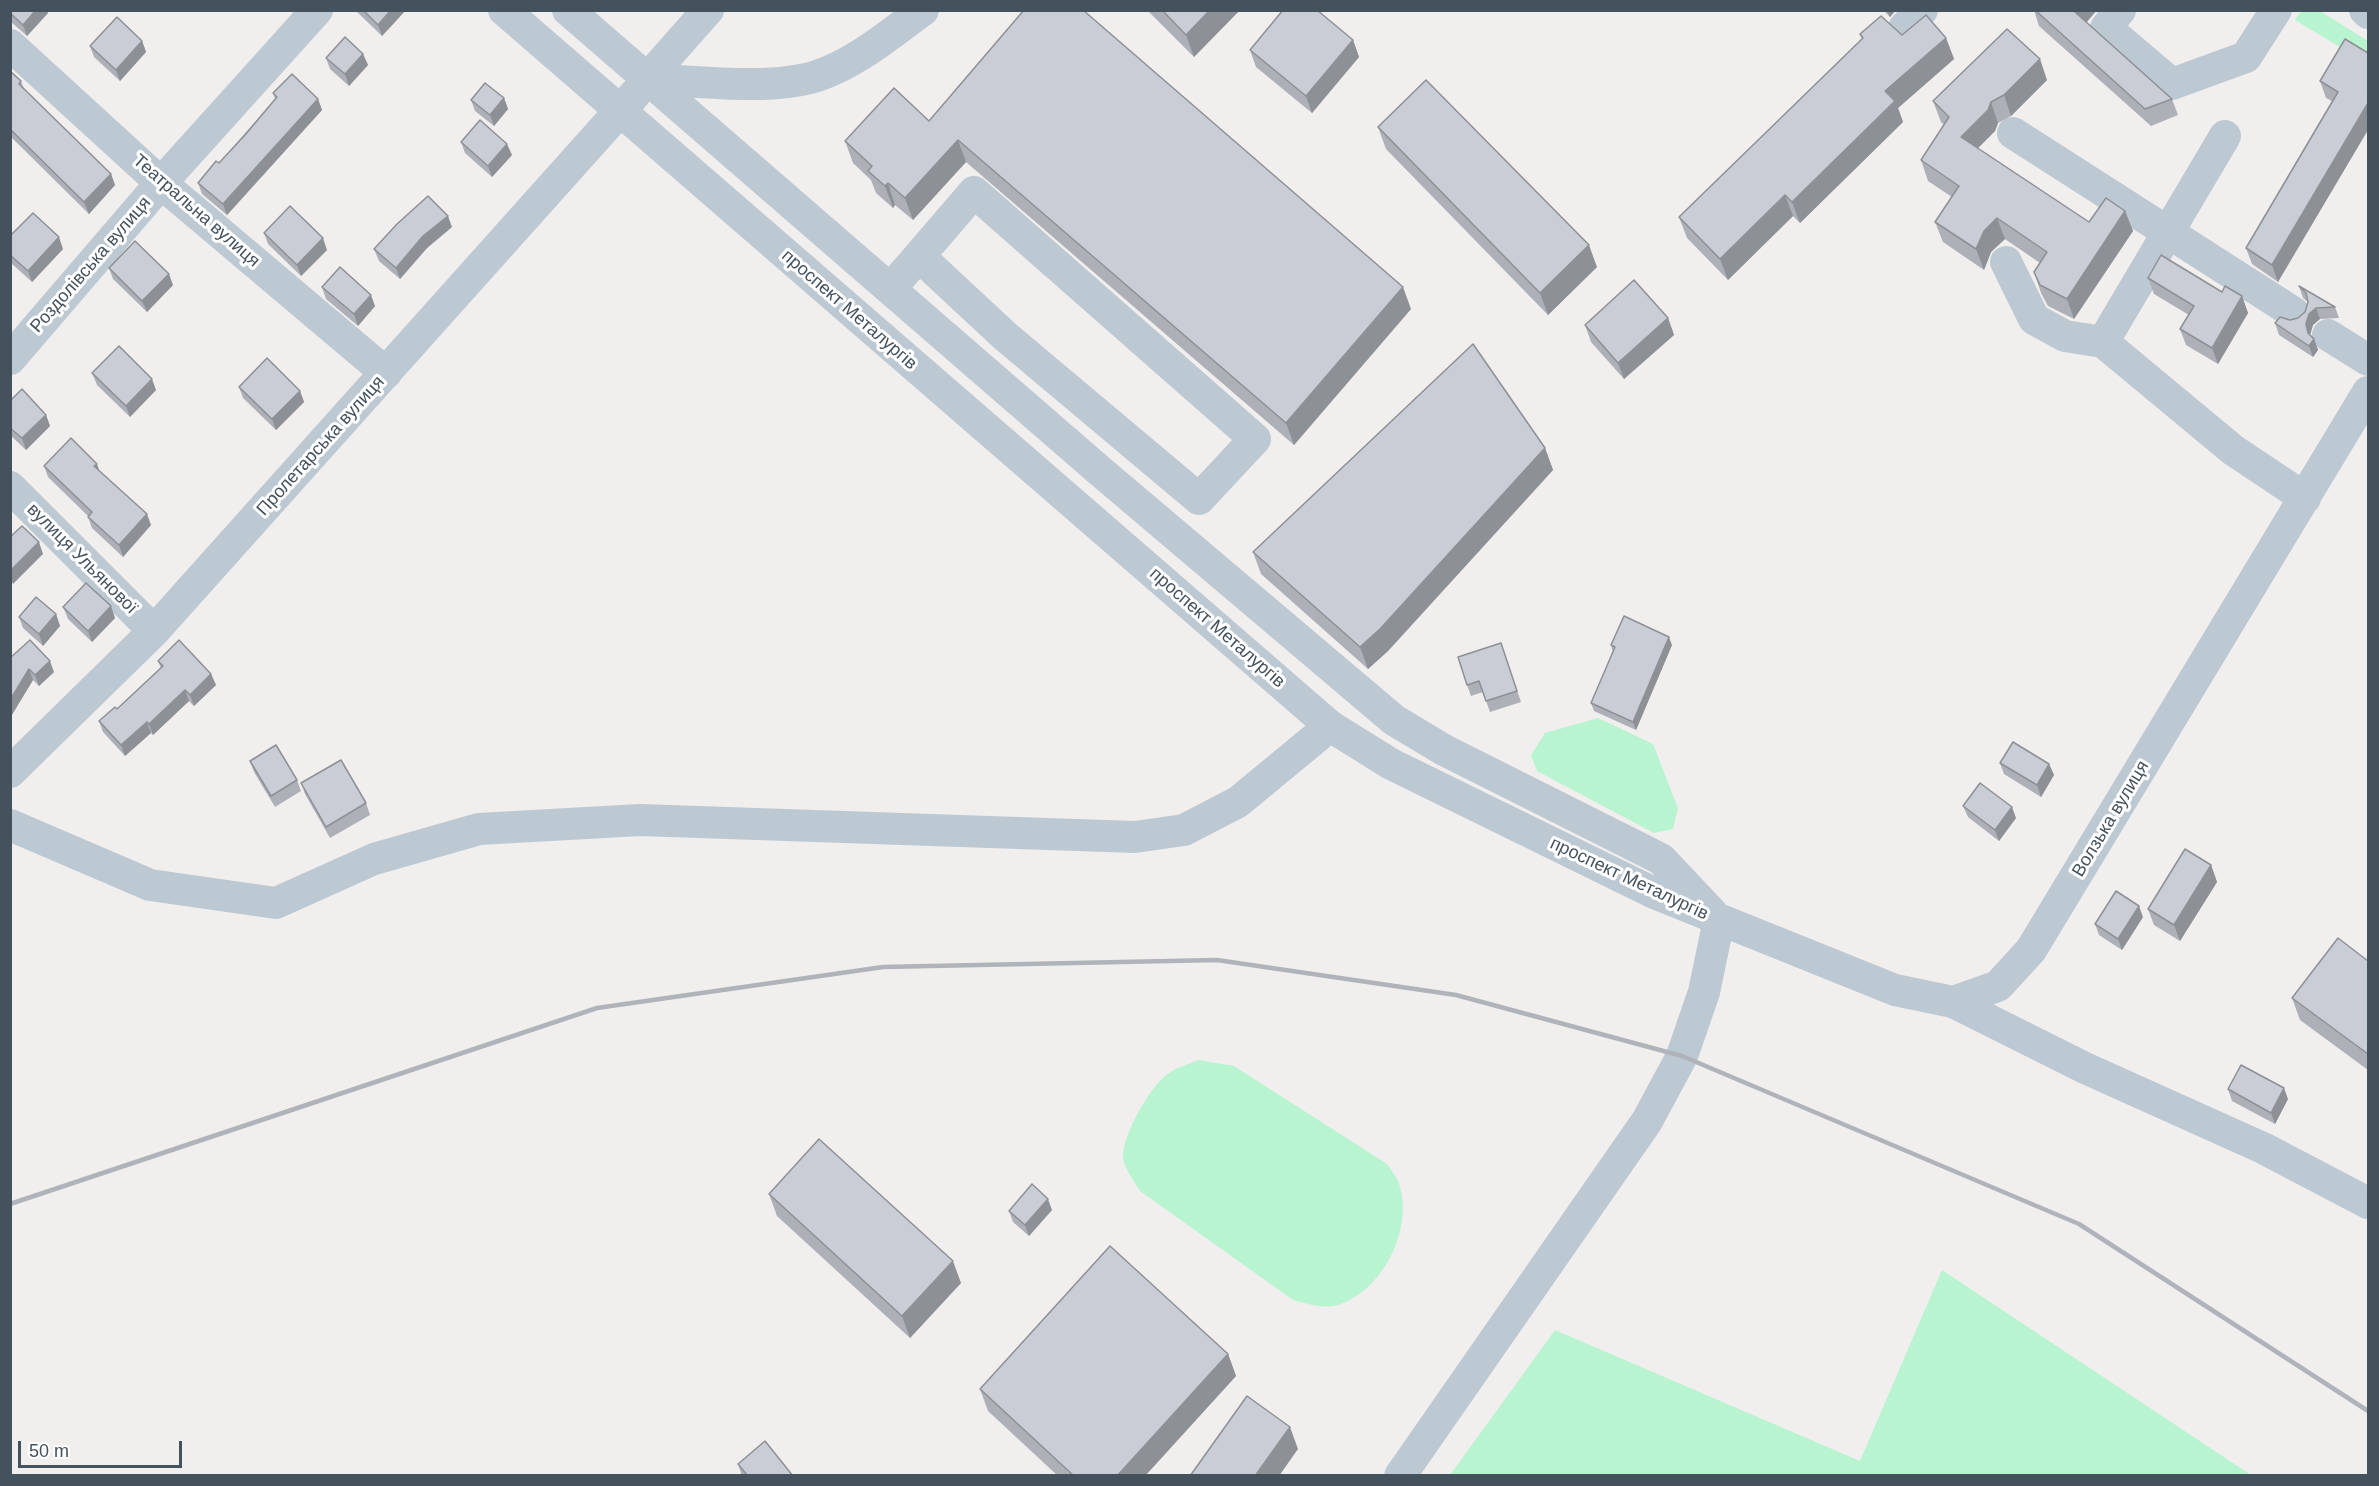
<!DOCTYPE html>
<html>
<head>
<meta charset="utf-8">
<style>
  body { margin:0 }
  #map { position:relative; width:2379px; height:1486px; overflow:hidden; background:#f1eeee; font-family:Arial,sans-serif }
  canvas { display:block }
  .frame { position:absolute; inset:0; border:12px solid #44525e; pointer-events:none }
  .scale { position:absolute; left:18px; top:1441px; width:164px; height:27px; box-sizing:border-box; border:3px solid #44525e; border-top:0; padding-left:8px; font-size:18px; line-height:21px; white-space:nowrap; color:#44525e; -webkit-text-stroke:4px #fff; paint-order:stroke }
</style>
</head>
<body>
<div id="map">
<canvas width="2379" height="1486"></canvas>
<div class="frame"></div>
<div class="scale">50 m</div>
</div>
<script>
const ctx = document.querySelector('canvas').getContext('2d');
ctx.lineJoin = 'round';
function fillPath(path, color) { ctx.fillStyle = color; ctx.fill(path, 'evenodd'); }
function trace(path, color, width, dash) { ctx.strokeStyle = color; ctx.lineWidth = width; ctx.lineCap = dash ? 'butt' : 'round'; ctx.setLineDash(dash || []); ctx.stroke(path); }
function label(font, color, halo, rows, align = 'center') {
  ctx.font = font + ' Arial,sans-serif'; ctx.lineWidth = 6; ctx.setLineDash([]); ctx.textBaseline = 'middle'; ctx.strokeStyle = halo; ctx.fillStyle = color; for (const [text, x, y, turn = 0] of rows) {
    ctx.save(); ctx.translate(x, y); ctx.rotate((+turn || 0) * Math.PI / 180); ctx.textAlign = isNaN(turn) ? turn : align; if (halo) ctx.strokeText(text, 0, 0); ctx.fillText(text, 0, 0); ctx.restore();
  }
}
const green = new Path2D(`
  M2301,11h19l48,30v23l-73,-44z
  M1598,718l55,26 25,64 -5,21 -19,4 -117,-62 -6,-16 14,-22z
  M1198,1060l36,6 153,98c4,6 10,13 12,20 15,44 -16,107 -61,121 -14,4 -31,-1 -45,-5l-153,-109c-6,-10 -18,-25 -17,-38 3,-23 28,-70 49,-82 8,-5 18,-7 26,-11z
  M1942,1270l309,205h-801l105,-145 305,131z`);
const minor = new Path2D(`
  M504,10l826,716 61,38 263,129 241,97 58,12 45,-16 33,-36 337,-558
  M568,10l532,461 294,249 50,30 217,109 51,54
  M708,10l-61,69c50,2 123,12 170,-3 39,-13 73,-42 106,-66
  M2120,10l-14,18 66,56 74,-27 30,-47
  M2365,10l3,3
  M1904,28l18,-18
  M10,45l151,138 225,190
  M2013,133l281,180
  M2006,262l28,57 31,17 38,6 130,108 72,48
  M890,289l29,-33 86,80 194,163 56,-60 -281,-247 -55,64
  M2328,335l40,25
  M2103,342l122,-206
  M10,359l151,-176 156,-173
  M10,487l144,144
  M10,772l144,-141 481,-537
  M10,825l140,60 126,18 98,-44 105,-30 161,-9 495,17 49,-7 54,-28 92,-76
  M1953,1002l132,66 178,80 105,55
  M1400,1476l247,-355 35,-65 22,-64 15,-72`);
const rail = new Path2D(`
  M10,1204l587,-196 286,-41 334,-7 239,35 226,61 397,168 289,187`);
const wall = new Path2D(`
  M10,10h37l1,3 -21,23 -17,-15z
  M355,10h51l-24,26z
  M1147,10h93l-46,47z
  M1883,10h13l-6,7z
  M2034,10h63l-11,12 86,77 6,16 -27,11 -112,-100z
  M1860,34l86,4 8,21 -56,49 5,14 -103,101 -7,-7 -65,64 -41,-42 -8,-21 183,-178z
  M1353,40l6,17 -47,56 -56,-46 -6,-17z
  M142,41l4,11 -26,29 -26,-24 -4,-11z
  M2368,53l-90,229 -26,-18 -6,-16 86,-147 -6,-3 -6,-17z
  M363,54l5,11 -19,21 -19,-17 -4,-11z
  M10,71l11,10 3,8 87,85 4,11 -26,29 -79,-78z
  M2047,80l-36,36 -13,7 -3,8 -17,17 111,74 36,-11 8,20 -59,88 -26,-13 -7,-13 -7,-21 6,-9 -35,-24 -14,13 -7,18 -41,-28 -8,-20 17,-25 -24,-16 -7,-21 23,-35 -3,-3 -8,-21z
  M273,93l45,6 4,11 -95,105 -25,-21 -4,-11 21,-20 56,-64z
  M504,98l4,11 -14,17 -19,-15 -4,-11z
  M929,121l482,188 -117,136 -328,-283 -53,58 -18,-15 -2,3 -17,-15 -5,-13 -18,-17 -8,-22z
  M1378,127l219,140 -49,48 -162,-166z
  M461,142l51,13 -20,22 -27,-24z
  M452,227l-25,21 -27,31 -21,-18 -5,-12z
  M264,233l63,17 -26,26 -33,-32z
  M10,236l53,13 -31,33 -22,-20z
  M109,268l64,17 -26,27 -34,-33z
  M2148,278l94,18 6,17 -30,51 -32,-19 -6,-16 9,-14 -35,-21z
  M2299,286l36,21 4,11 -19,1 -7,6 -3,10 4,4 4,11 -5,7 -34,-22 -4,-12 23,-5 7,-6 3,-10 -5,-4z
  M322,287l53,19 -17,20 -32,-27z
  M1668,318l6,17 -50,44 -33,-37 -6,-17z
  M92,373l64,17 -26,27 -33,-32z
  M239,387l61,4 4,11 -28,28 -33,-32z
  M10,401l36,14 4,11 -24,24 -16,-15z
  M1545,448l8,22 -165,181 -20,18 -107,-95 -8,-22z
  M44,466l56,6 51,53 -28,32 -31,-29 -4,-11v-1l-40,-39z
  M63,607l52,11 -23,24 -24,-23z
  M56,614l4,12 -17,20 -20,-18 -4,-11z
  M1501,643l20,59 -31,10 -7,-20 -12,4 -4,-11z
  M1611,645h61l-36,85 -42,-19 -3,-8 22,-51z
  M10,658l44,14 -15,14 -6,-6 -23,38z
  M158,661l53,13 5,11 -22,21 -5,-5 -36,34 -2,-2 -26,23 -22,-24 -4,-11 18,-12 44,-41z
  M250,761l47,19 4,11 -26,16 -21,-35z
  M2000,763l49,1 5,11 -13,22 -37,-23z
  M301,783l65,20 4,12 -40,23 -25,-44z
  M1963,806l53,12 -17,23 -31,-24z
  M2211,865l6,17 -37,59 -26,-16 -6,-16z
  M2143,917l-21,33 -23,-15 -4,-11z
  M2368,961v109l-68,-50 -8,-22z
  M2228,1089l60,10 -13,25 -43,-23z
  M769,1194l192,89 -51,55 -133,-122z
  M1052,1210l-23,26 -16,-14 -4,-11z
  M1228,1354l8,22 -91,100h-87l-70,-65 -8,-22z
  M738,1464l55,12h-51z`);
const shadedWall = new Path2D(`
  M36,10h11l1,3 -21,23 -4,-11z
  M391,10h15l-24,26 -4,-11z
  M1210,10h30l-46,47 -8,-22z
  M1887,10h9l-6,7z
  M2076,10h21l-16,19 -6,-17z
  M1946,38l8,21 -56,49 5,14 -103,101 -8,-21 93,-111z
  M1353,40l6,17 -47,56 -6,-17z
  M142,41l4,11 -26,29 -4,-11z
  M363,54l5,11 -19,21 -4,-12z
  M2040,59l7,21 -36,36 -7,-21z
  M504,98l4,11 -14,17 -4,-11z
  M318,99l4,11 -95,105 -4,-11z
  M1991,102l7,21 -3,8 -26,26 -8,-20z
  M2368,103v27l-90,152 -6,-17z
  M958,140l8,22 -53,58 -8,-22z
  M507,144l5,11 -20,22 -4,-11z
  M111,174l4,11 -26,29 -5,-12z
  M888,183l7,22 -2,3 -8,-22z
  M1785,195l8,21 -65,64 -8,-21z
  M2125,211l8,20 -59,88 -7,-20z
  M448,216l4,11 -25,21 -27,31 -4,-11 27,-32z
  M1997,218l8,21 -14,13 -7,18 -8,-21 8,-18z
  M59,237l4,12 -31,33 -4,-11z
  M323,238l4,12 -26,26 -4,-11z
  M1589,245l8,22 -49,48 -8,-22z
  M169,274l4,11 -26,27 -5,-11z
  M1403,287l8,22 -117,136 -8,-22z
  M371,295l4,11 -17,20 -4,-12z
  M2242,296l6,17 -30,51 -6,-16z
  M2316,308l4,11 -7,6 -3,10 4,4 4,11 -5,7 -4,-11 -3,-22 3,-10z
  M1668,318l6,17 -50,44 -6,-16z
  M152,379l4,11 -26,27 -4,-11z
  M300,391l4,11 -28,28 -4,-11z
  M46,415l4,11 -24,24 -4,-12z
  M1545,448l8,22 -165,181 -20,18 -8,-22z
  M97,464l4,11 -7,-9z
  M147,514l4,11 -28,32 -4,-12z
  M39,542l4,12 -30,30 -3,-7v-6z
  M111,606l4,12 -23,24 -4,-11z
  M56,614l4,12 -17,20 -4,-12z
  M1669,637l3,8 -36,85 -3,-8z
  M50,661l4,11 -15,14 -4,-11z
  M29,669l4,11 -23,38v-18z
  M211,674l5,11 -22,21 -4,-11z
  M185,690l4,11 -36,34 -4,-11z
  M147,722l4,11 -26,23 -4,-11z
  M2049,764l5,11 -13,22 -4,-12z
  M2012,807l4,11 -17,23 -4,-11z
  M2211,865l6,17 -37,59 -6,-16z
  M2139,906l4,11 -21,33 -4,-11z
  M2284,1088l4,11 -13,25 -4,-11z
  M1048,1199l4,11 -23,26 -4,-11z
  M953,1261l8,22 -51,55 -8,-22z
  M1228,1354l8,22 -91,100h-28z
  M1290,1427l8,22 -19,27h-24z`);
const building = new Path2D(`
  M10,10h26l-13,15 -13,-12z
  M363,10h28l-13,15z
  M1024,10h59l320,277 -117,136 -328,-283 -53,58 -17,-15 -3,3 -17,-15 4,-5 -27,-25 49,-53 35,33z
  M1162,10h48l-24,25z
  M1283,10h34l36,30 -47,56 -56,-46z
  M2035,10h41l-1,2 97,87 -27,10z
  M1926,15l20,23 -61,53 10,10 -103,101 -7,-7 -65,64 -41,-42 184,-179 -3,-4 21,-18 21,19z
  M117,17l25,24 -26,29 -26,-24z
  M2007,29l33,30 -36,36 -13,7 -3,8 -27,27 128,85 17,-24 19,13 -58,88 -27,-14 -6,-13 13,-20 -50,-34 -13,13 -8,18 -41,-27 24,-36 -38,-26 28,-43 -16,-16z
  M345,37l18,17 -18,20 -19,-16z
  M2345,39l23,14v50l-96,162 -26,-17 92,-156 -18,-11z
  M10,71l11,10 -2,3 92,90 -27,28 -74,-73z
  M292,74l26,25 -95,105 -25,-21 18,-22 3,2 26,-28 32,-38 -4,-4z
  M1426,80l163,165 -49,48 -162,-166z
  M485,83l19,15 -14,17 -19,-15z
  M480,120l27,24 -19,22 -27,-24z
  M428,196l20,20 -25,20 -27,32 -22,-19 23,-25z
  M290,206l33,32 -26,27 -33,-32z
  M33,213l26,24 -31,34 -18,-16v-19z
  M135,241l34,33 -27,27 -33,-33z
  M2161,255l61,37 3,-6 17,10 -30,52 -32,-19 14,-23 -46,-28z
  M340,267l31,28 -17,19 -32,-27z
  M1634,280l34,38 -50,45 -33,-38z
  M2299,286l36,21 -19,1 -7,6 -3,10 2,9 6,6 -5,7 -34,-23 5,-6 10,3 8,-2 7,-6 3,-10 -2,-9z
  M1473,344l72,104 -165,181 -20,18 -107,-95z
  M119,346l33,33 -26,27 -34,-33z
  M267,358l33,33 -28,28 -33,-32z
  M22,389l24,26 -24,23 -12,-10v-27z
  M71,438l26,26 -3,2 53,48 -28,31 -31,-28 4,-5 -48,-46z
  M22,526l17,16 -29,29v-34z
  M86,583l25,23 -23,25 -25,-24z
  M36,597l20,17 -17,20 -20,-17z
  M1624,616l45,21 -36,85 -42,-19 24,-56 -4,-2z
  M30,640l20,21 -15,14 -6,-6 -19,31v-42z
  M179,640l32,34 -21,21 -5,-5 -36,34 -2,-2 -26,23 -22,-24 16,-14 2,2 46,-43 -5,-5z
  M1501,643l16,48 -31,10 -7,-20 -12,4 -9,-28z
  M2013,742l36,22 -12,21 -37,-22z
  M276,745l21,35 -26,16 -21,-35z
  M341,760l25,43 -40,24 -25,-44z
  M1980,783l32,24 -17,23 -32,-24z
  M2185,849l26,16 -37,60 -26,-16z
  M2116,891l23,15 -21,33 -23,-15z
  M2338,938l30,23v93l-76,-56z
  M2241,1065l43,23 -13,25 -43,-24z
  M819,1139l134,122 -51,55 -133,-122z
  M1032,1184l16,15 -23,26 -16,-14z
  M1110,1246l118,108 -111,122h-43l-94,-87z
  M1247,1396l43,31 -35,49h-65z
  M765,1441l28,35h-45l-10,-12z`);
const streetNames = [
  ["Театральна вулиця",196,211,41],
  ["Роздолівська вулиця",91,265,-49],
  ["проспект Металургів",849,310,41],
  ["Пролетарська вулиця",321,446,-48],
  ["вулиця Ульянової",82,559,45],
  ["проспект Металургів",1217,628,41],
  ["Волзька вулиця",2111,819,-59],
  ["проспект Металургів",1629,879,25]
];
fillPath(green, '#b8f4cf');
trace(minor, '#bdc9d2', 32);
trace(rail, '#b0b3b9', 4.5);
fillPath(wall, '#adb0b7');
fillPath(shadedWall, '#8d9095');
fillPath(building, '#c9cdd5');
trace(building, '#8d9095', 1.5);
label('18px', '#44525e', '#fff', streetNames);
</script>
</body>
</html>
